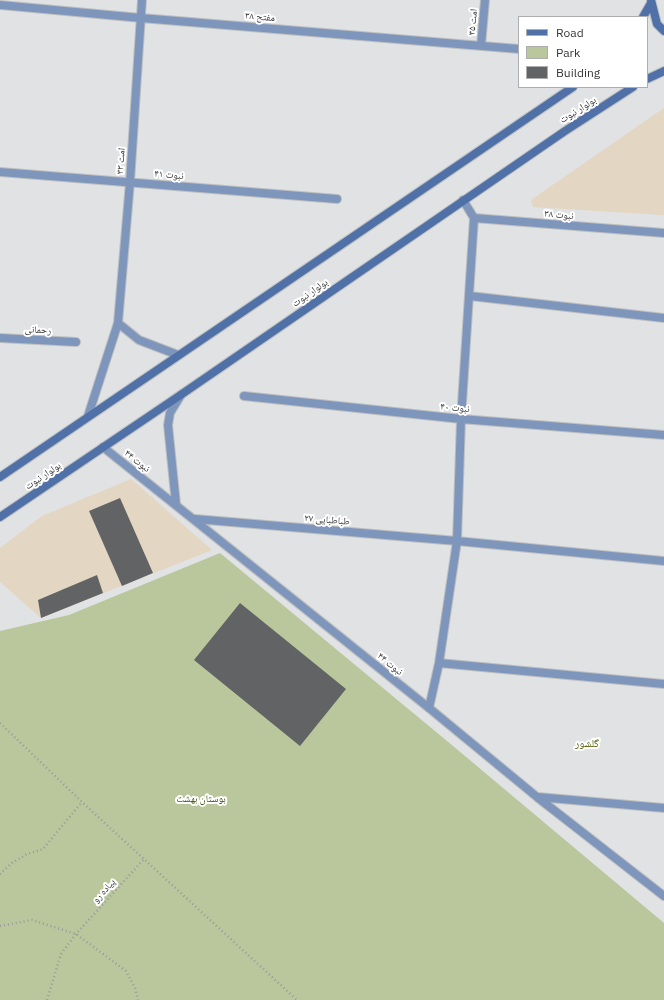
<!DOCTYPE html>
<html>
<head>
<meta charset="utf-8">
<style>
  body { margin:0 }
  #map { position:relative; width:664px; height:1000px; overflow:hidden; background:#e0e2e3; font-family:"IBM Plex Sans",sans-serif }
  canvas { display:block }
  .legend { position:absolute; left:518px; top:16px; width:130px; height:72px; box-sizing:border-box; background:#fff; border:1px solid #aeaeaf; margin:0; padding:5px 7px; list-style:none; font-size:12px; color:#353536 }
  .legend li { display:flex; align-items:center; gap:8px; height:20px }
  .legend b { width:20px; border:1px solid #aeaeaf }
</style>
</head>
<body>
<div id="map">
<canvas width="664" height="1000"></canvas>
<ul class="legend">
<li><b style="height:5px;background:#4f71a7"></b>Road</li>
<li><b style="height:11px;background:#bac69c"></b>Park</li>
<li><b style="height:11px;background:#626364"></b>Building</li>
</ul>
</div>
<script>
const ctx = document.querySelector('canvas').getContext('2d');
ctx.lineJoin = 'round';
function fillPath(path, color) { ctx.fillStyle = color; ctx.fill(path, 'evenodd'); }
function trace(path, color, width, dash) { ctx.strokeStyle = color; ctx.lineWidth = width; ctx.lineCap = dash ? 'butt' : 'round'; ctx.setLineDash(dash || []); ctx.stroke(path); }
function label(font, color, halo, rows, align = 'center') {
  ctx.font = font + ' "IBM Plex Sans","Noto Naskh Arabic",sans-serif'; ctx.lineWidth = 4; ctx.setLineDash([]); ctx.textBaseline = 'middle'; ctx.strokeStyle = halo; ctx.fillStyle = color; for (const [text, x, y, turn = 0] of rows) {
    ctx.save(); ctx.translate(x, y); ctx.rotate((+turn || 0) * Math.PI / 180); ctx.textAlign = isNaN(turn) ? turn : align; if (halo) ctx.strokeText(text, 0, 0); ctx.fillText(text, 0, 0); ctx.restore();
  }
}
const education = new Path2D(`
  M664,108v107l-131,-8 -2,-7z
  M131,479l81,71 -171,68 -41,-36v-34l42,-32z`);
const green = new Path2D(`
  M220,553l233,193 211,177v77h-664v-369l69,-16z`);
const building = new Path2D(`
  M120,498l33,75 -31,13 -33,-75z
  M97,575l6,18 -62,25 -3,-18z
  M240,603l106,86 -46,57 -106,-86z`);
const path = new Path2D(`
  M0,723l82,79 215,198
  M0,874l12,-11 15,-9 16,-5 39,-47
  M0,926l32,-6 44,14 50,37 9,17 3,12
  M47,1000l14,-46 15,-20 68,-75`);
const street = new Path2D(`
  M0,5l141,13 378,31
  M481,46l4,-46
  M0,172l337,27
  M463,200l11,18 190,15
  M470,296l194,22
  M118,323l21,17 39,15
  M0,338l76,4
  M244,396l217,23 203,16
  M88,416l30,-93 12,-141 12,-182
  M103,447l326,261 108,89 127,99
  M176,504l-8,-79 2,-12 11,-18
  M195,519l262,22 207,20
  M439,663l225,21
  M429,708l10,-45 18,-122 4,-122 13,-201
  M538,797l126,11`);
const secondary = new Path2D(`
  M651,0l6,24 7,7
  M643,17l8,-14
  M647,79l17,-8
  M0,477l573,-390
  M0,517l182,-123 383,-263 68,-44`);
const streetNames = [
  ["مفتح ۳۸",260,17,5],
  ["امت ۳۵",473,22,-85],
  ["بولوار نبوت",578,110,-32],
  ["امت ۳۳",121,161,-86],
  ["نبوت ۴۱",169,175,5],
  ["نبوت ۳۸",559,215,5],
  ["بولوار نبوت",310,293,-35],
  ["رحمانی",38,330,3],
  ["نبوت ۴۰",455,408,5],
  ["نبوت ۴۴",137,461,38],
  ["بولوار نبوت",43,476,-34],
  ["طباطبایی ۲۷",327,520,5],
  ["نبوت ۴۴",390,664,39],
  ["پیاده رو",104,891,-48]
];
const parkNames = [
  ["بوستان بهشت",201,799]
];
const neighbourhoodNames = [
  ["گلشور",587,744]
];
fillPath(education, '#e3d6c2');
fillPath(green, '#bac69c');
fillPath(building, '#626364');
trace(street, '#bebfc0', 10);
trace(secondary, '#bebfc0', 10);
trace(path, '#999a9b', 2.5, [1, 3]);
trace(street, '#7f96bc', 8);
trace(secondary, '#4f71a7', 8);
label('10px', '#353536', '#fff', streetNames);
label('10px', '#3d4906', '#fff', parkNames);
label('11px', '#545c07', '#fff', neighbourhoodNames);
</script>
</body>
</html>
